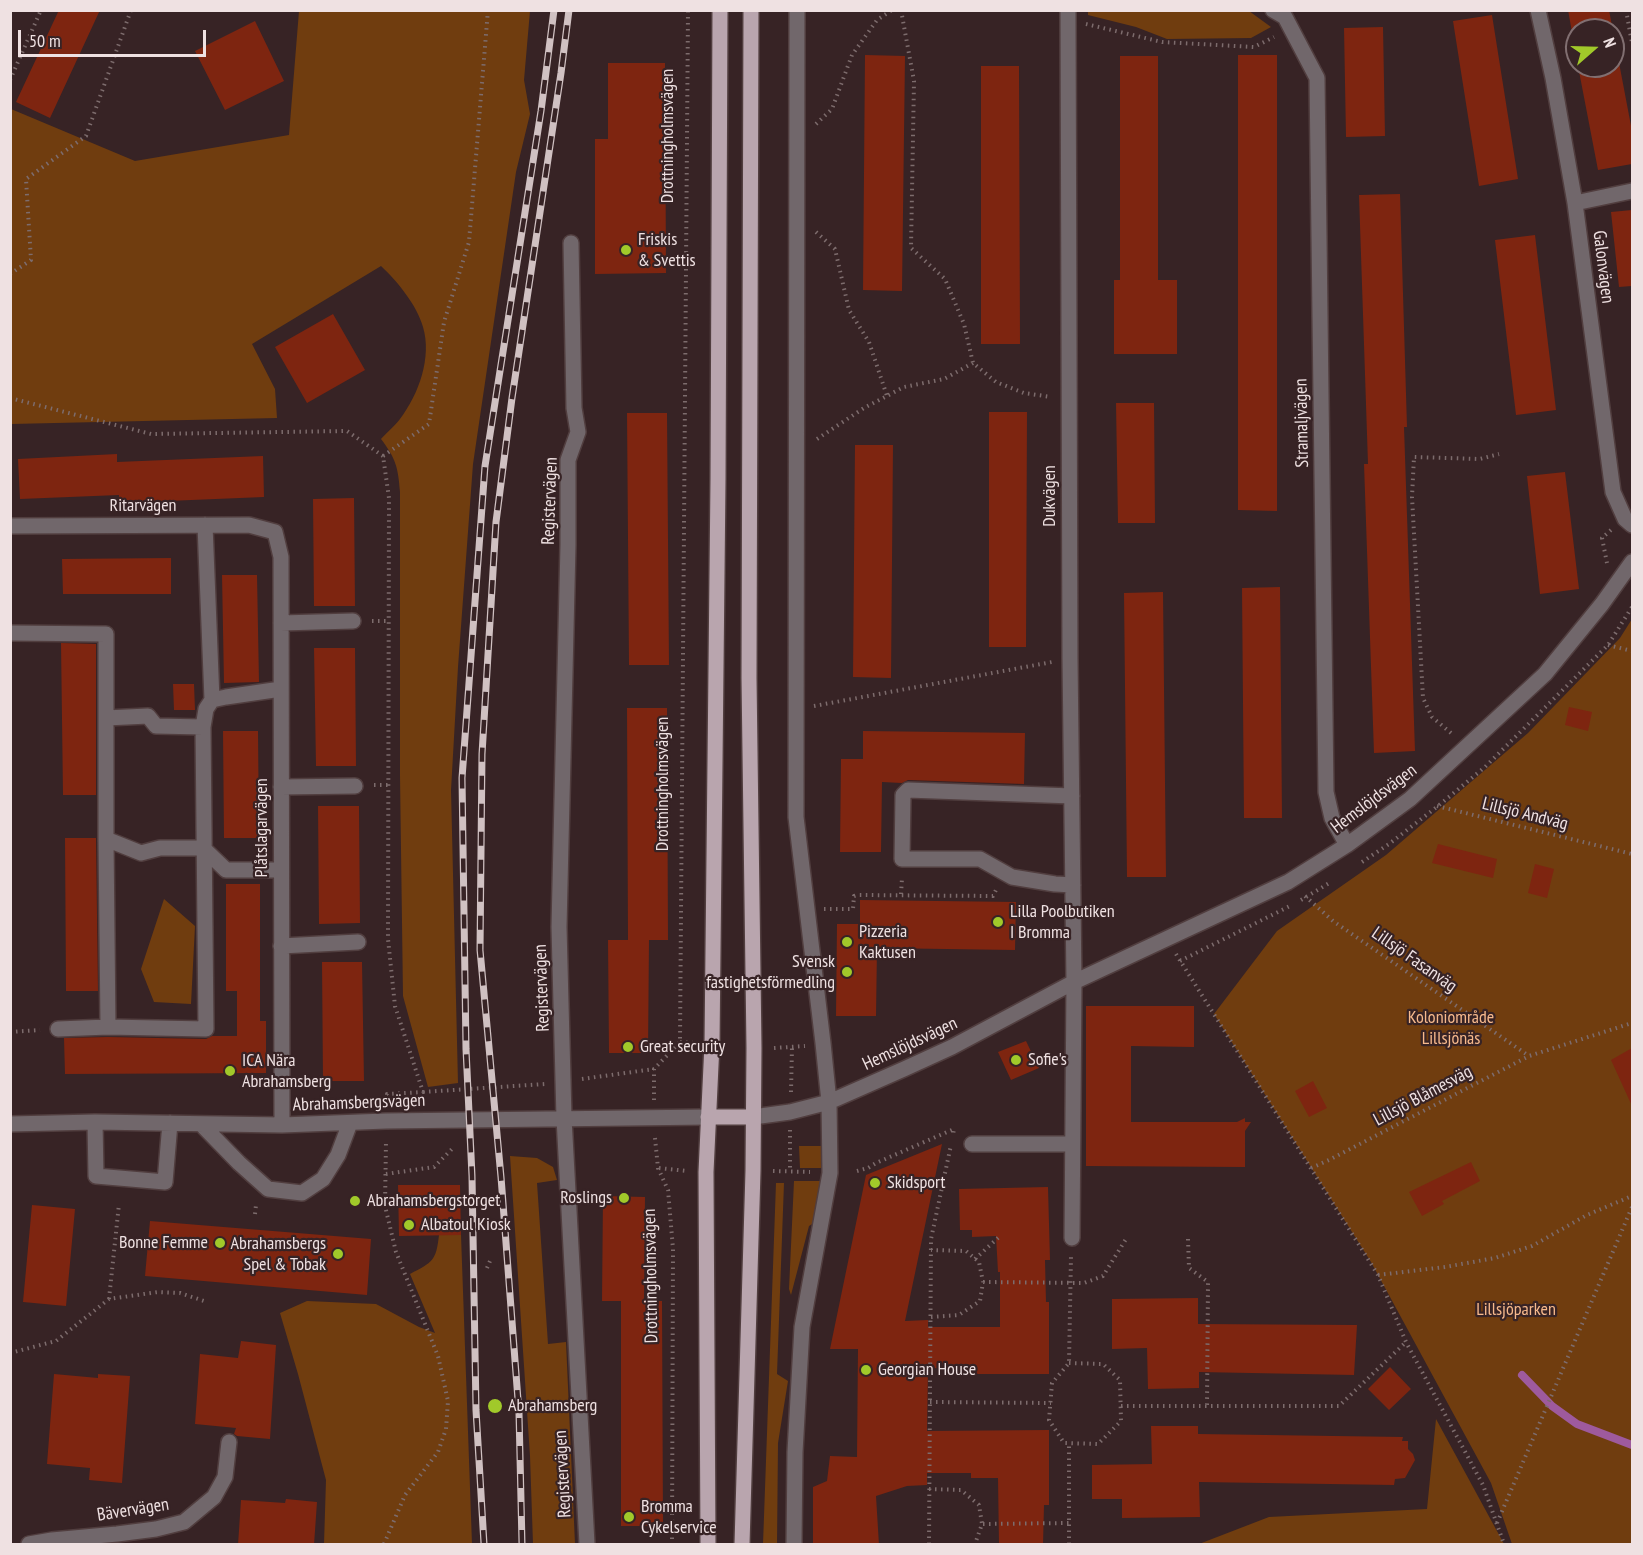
<!DOCTYPE html>
<html>
<head>
<meta charset="utf-8">
<style>
  body { margin:0 }
  #map { position:relative; width:1643px; height:1555px; overflow:hidden; background:#372325; font-family:"PT Sans Narrow",sans-serif }
  canvas { display:block }
  .frame { position:absolute; inset:0; border:12px solid #efe1e2; pointer-events:none }
  .north { position:absolute; left:1565px; top:18px; width:60px; height:60px; box-sizing:border-box; background:#372325; border:2px solid #816f71; border-radius:50%; rotate:70deg; font-size:16px; font-weight:700; line-height:24px; text-align:center; color:#efe1e2 }
  .north::after { content:''; display:block; margin:auto; width:21px; height:27px; background:#a1c92a; clip-path:polygon(50% 0,100% 100%,50% 72%,0 100%) }
  .scale { position:absolute; left:18px; top:30px; width:188px; height:27px; box-sizing:border-box; border:3px solid #efe1e2; border-top:0; padding-left:8px; font-size:18px; line-height:21px; white-space:nowrap; color:#efe1e2; -webkit-text-stroke:4px #372325; paint-order:stroke }
</style>
</head>
<body>
<div id="map">
<canvas width="1643" height="1555"></canvas>
<div class="frame"></div>
<div class="north">N</div>
<div class="scale">50 m</div>
</div>
<script>
const ctx = document.querySelector('canvas').getContext('2d');
ctx.lineJoin = 'round';
function fillPath(path, color) { ctx.fillStyle = color; ctx.fill(path, 'evenodd'); }
function trace(path, color, width, dash) { ctx.strokeStyle = color; ctx.lineWidth = width; ctx.lineCap = dash ? 'butt' : 'round'; ctx.setLineDash(dash || []); ctx.stroke(path); }
function label(font, color, halo, rows, align = 'center') {
  ctx.font = font + ' "PT Sans Narrow",sans-serif'; ctx.lineWidth = 4.5; ctx.setLineDash([]); ctx.textBaseline = 'middle'; ctx.strokeStyle = halo; ctx.fillStyle = color; for (const [text, x, y, turn = 0] of rows) {
    ctx.save(); ctx.translate(x, y); ctx.rotate((+turn || 0) * Math.PI / 180); ctx.textAlign = isNaN(turn) ? turn : align; if (halo) ctx.strokeText(text, 0, 0); ctx.fillText(text, 0, 0); ctx.restore();
  }
}
const green = new Path2D(`
  M299,11h231l-6,69 6,34 -14,58 -43,292 -15,203 -7,123 7,293 -30,4 -25,-91 -3,-220v-284c-2,-25 -4,-33 -19,-53 6,-7 14,-13 19,-20 19,-25 32,-62 23,-92 -6,-22 -26,-46 -42,-61l-129,78 23,45 2,29 -266,6v-315l124,52 154,-26z
  M1088,11h161l22,16 -20,11 -84,1 -31,-12 -48,-12z
  M1632,619v925h-120l-21,-61 -120,-221 -157,-248 63,-83 109,-76 142,-122 92,-95z
  M164,899l31,27 -4,78 -37,-2 -13,-33z
  M799,1146h24v22h-23z
  M510,1156l27,2 16,9 4,13 -20,3 11,161 18,-2 9,202h-42l-3,-88z
  M794,1181h30l-7,40 -8,5 -18,69 -2,-6z
  M776,1183h8l-7,191 11,7 -10,62 -1,101h-14z
  M439,1235h22l11,309h-148l2,-64 -28,-106 -18,-61 27,-12 69,3 43,23 16,6 -25,-59c23,-12 26,-13 29,-39z
  M1436,1419l68,125h-305l70,-27 158,-8z`);
const stream = new Path2D(`
  M1522,1375l30,31 25,18 55,21`);
const building = new Path2D(`
  M59,10h41l-50,108 -34,-16z
  M1568,10h41l23,121v33l-34,6 -20,-104h35v-36h-36v30z
  M1492,15l26,164 -39,7 -26,-165z
  M255,21l29,60 -59,29 -30,-59z
  M1383,27l2,109 -39,1 -2,-109z
  M865,55l40,1 -3,235 -39,-1z
  M1238,55h39v456l-39,-1z
  M1120,56h38v224h19v74h-63v-74h6z
  M608,63h57l1,210 -71,1v-135h13z
  M981,66h38l1,278h-39z
  M1400,194l7,233h-3l11,324 -41,2 -10,-289h4l-9,-269z
  M1632,210v76l-13,1 -8,-75z
  M1535,235l21,175 -40,5 -21,-175z
  M333,314l32,56 -58,33 -32,-56z
  M1116,403h38l1,120h-37z
  M989,412h38l-1,235h-37z
  M627,413h40l2,252h-40z
  M855,445h38l-2,233 -38,-1z
  M117,454v8l146,-6 1,41 -145,6v-8l-99,4 -2,-40z
  M1565,472l14,117 -39,5 -13,-118z
  M354,498l1,108h-41l-1,-107z
  M171,558v36h-108l-1,-35z
  M222,575h35l2,107 -35,1z
  M1280,587l2,231h-38l-2,-230z
  M1163,592l3,285h-39l-3,-284z
  M61,643l35,1v151h-33z
  M314,648h41l1,118h-40z
  M173,684h21l1,26h-21z
  M1569,707l23,5 -4,19 -23,-6z
  M627,708h40l1,232h-19l-1,113h-39l-1,-113h20z
  M223,731h35l1,107h-35z
  M863,731l162,2 -1,51 -116,-4 -6,3 -20,-1 -1,70h-41l1,-93h22z
  M318,806h41l1,117 -41,1z
  M65,838h31l2,153h-32z
  M1438,844l59,15 -4,19 -61,-15z
  M1535,864l19,5 -7,29 -19,-5z
  M226,884h34v137h6v52l-201,1 -1,-36 44,-1 98,2 6,-3h25v-45h-11z
  M860,900l156,2 -1,48 -138,-2 -1,68h-40l1,-92h23z
  M322,962h40l2,119h-41z
  M1086,1006h108v41l-63,-1v76h106l8,-4v4h6l-6,9v36l-159,-1z
  M1026,1041l13,27 -28,12 -13,-28z
  M1632,1048v58l-21,-46z
  M1313,1081l14,27 -18,9 -14,-26z
  M942,1144l-37,177 23,-1v7h72v-55h-2l-2,-36 -24,1v-7h-12l-1,-41 89,-2 2,73h-5l1,42h3v72h-79v-5l-42,-1 -1,63 122,-1v75h-5l-1,40h-44l-1,-67h-27v-5h-44v12l-20,1 -31,10 3,49h-66v-58l14,-6 3,-25 27,1 1,-108h-28l36,-174z
  M1471,1162l9,19 -38,20 2,3 -22,12 -13,-24z
  M398,1185h62l1,50 -62,1z
  M603,1196l42,1 -1,104h18l1,225h-42v-225h-19z
  M32,1205l43,4 -9,97 -43,-4z
  M150,1221l221,18 -4,56 -222,-19z
  M1198,1298v26l159,1 -3,50 -155,-3v16l-51,1 -1,-41 -35,1v-50z
  M241,1341l35,4 -6,94 -33,-3 -3,-2 2,-6 -41,-4 5,-70 38,4z
  M1390,1367l21,22 -22,21 -21,-21z
  M54,1374l44,4v-4l32,2 -8,107 -33,-3 1,-12 -43,-4z
  M1151,1426h47v8l205,3 -1,4h6v8l5,5 2,6 -10,18 -10,1 -1,6 -195,-3 1,35 -78,1v-19h-30v-34l60,-1z
  M286,1499l31,3 -3,43h-76l3,-45 44,3z`);
const path = new Path2D(`
  M901,10l13,71 -3,167 34,31 19,45 9,39 23,19 28,11 27,4
  M1397,10h11
  M1626,10l6,33
  M1086,24l76,18 92,5 20,-10
  M10,80l31,-70
  M816,124l16,-15 20,-54 25,-35 15,-10
  M816,232l19,17 14,61 20,32 18,54
  M10,274l21,-14 -5,-81 60,-43 45,-126
  M10,398l141,36 196,-3 36,25 6,42 -1,441 7,67 28,86 -36,2v9
  M817,439l47,-31 40,-21 40,-8 29,-16
  M383,456l46,-32 15,-102 25,-80 19,-232
  M1607,563l-5,-25 9,-8
  M372,621h17
  M1608,645l24,6
  M814,706l238,-44
  M1451,733l-19,-16 -9,-19 -11,-201 2,-40 66,2 19,-5
  M374,785h14
  M1437,806l195,48
  M1362,862l27,-18 49,-38 47,-39 123,-122 24,-38
  M901,894l1,-16
  M1305,896l28,25 196,135
  M1301,900l30,-18
  M824,909h29l1,-13 3,-1 136,1 3,-6
  M1176,954l202,321 28,67 77,143 21,59
  M1180,961l112,-56
  M10,1032l30,-2
  M680,1042l14,1
  M774,1048l31,-2
  M582,1079l72,-10
  M423,1092l122,-8
  M791,1092l1,-45
  M654,1100v-31l26,-27 8,-1032
  M790,1130v41
  M655,1138l3,30 10,22 5,59 -1,295
  M659,1168l28,3
  M1311,1168l18,-8 200,-104 103,-33
  M773,1171l37,1
  M857,1171l11,-3 8,-5 78,-34 -1,6
  M386,1174l48,-7 18,-18
  M255,1214l1,-9
  M1188,1239l1,29 19,14 -1,123
  M975,1259l25,-23
  M487,1268l3,-7
  M1378,1275l67,-8 50,-9 37,-12 55,-31 45,-19
  M983,1282l101,1 19,-7 23,-37
  M109,1299l10,-95
  M931,1317l28,-2 21,-14 3,-19 -4,-20 -13,-11 -35,-1
  M10,1353l46,-12 53,-42 49,-7 22,1 24,8
  M1069,1363l34,1 17,16 1,41 -23,23 -34,-1 -15,-23 3,-37 17,-20 2,-107
  M930,1402l121,1
  M1121,1406h218l67,-64
  M929,1489l32,1 18,15 3,19 -7,20
  M1497,1523l135,-316
  M983,1524l86,-1
  M384,1544l21,-49 33,-43 8,-23 2,-28 -10,-45 -42,-104 -11,-46 1,-65
  M929,1544l2,-305 20,-94
  M1069,1544v-101`);
const minor = new Path2D(`
  M1068,10l2,649 4,323 -2,256
  M1273,10l12,7 32,61 9,714 6,26 15,27
  M1538,10l15,68 22,125 38,289 12,27 7,6
  M1575,203l57,-12
  M571,243l3,165 4,24 -10,28v85l-9,382 5,191 23,426
  M205,525l7,175
  M10,526l239,-1 26,7 6,25 1,568
  M281,623l72,-2
  M10,633l96,1v205l2,188 -50,2
  M106,718l42,-2 8,10 47,1
  M281,787l74,-1
  M1072,796l-164,-6 -5,5 -1,64h78l32,18 43,7 18,1
  M106,839l35,14 19,-5h43l23,22h55
  M281,946l77,-4
  M108,1027l98,2 -3,-302 3,-18 6,-9 14,-3 55,-8
  M753,1117l37,-5 39,-10 75,-33 48,-22 122,-65 214,-100 59,-37 63,-46 135,-125 57,-70 30,-42
  M95,1122l1,54 69,6 5,-59
  M10,1124l85,-2 187,3 104,-4 322,-4
  M201,1124l38,39 29,26 34,4 21,-14 15,-24 12,-32
  M972,1144h100
  M29,1544l23,-4 65,-6 39,-5 28,-7 30,-25 11,-20 4,-35
  M794,1544l1,-92 7,-125 28,-154 -1,-71 -6,-59 -27,-226 1,-807`);
const major = new Path2D(`
  M708,1117h45
  M708,1544l-2,-372 6,-128 6,-564 2,-470
  M742,1544l11,-373 1,-123 -5,-370 2,-668`);
const rail = new Path2D(`
  M484,1544l-8,-134 -4,-234 -6,-127 -4,-271 23,-312 56,-355 13,-101
  M522,1544l-3,-131 -18,-236 -21,-227 2,-196 14,-232 16,-124 49,-325 8,-63`);
const markers = [
  [626,250,6,"#a1c92a"],
  [998,922,6,"#a1c92a"],
  [847,942,6,"#a1c92a"],
  [847,972,6,"#a1c92a"],
  [628,1047,6,"#a1c92a"],
  [1016,1060,6,"#a1c92a"],
  [230,1071,6,"#a1c92a"],
  [875,1183,6,"#a1c92a"],
  [624,1198,6,"#a1c92a"],
  [355,1201,6,"#a1c92a"],
  [409,1225,6,"#a1c92a"],
  [220,1243,6,"#a1c92a"],
  [338,1254,6,"#a1c92a"],
  [866,1370,6,"#a1c92a"],
  [495,1406,8,"#a1c92a"],
  [629,1517,6,"#a1c92a"]
];
const streetNames = [
  ["Drottningholmsvägen",668,136,-90],
  ["Galonvägen",1603,267,83],
  ["Stramaljvägen",1302,423,-91],
  ["Dukvägen",1050,496,-90],
  ["Registervägen",550,501,-88],
  ["Ritarvägen",143,506],
  ["Drottningholmsvägen",663,784,-90],
  ["Hemslöjdsvägen",1374,799,-37],
  ["Lillsjö Andväg",1525,814,14],
  ["Plåtslagarvägen",262,828,-90],
  ["Lillsjö Fasanväg",1414,960,35],
  ["Registervägen",542,988,-92],
  ["Hemslöjdsvägen",910,1044,-25],
  ["Lillsjö Blåmesväg",1423,1096,-28],
  ["Abrahamsbergsvägen",359,1103,-2],
  ["Drottningholmsvägen",651,1276,-91],
  ["Registervägen",563,1474,-93],
  ["Bävervägen",133,1510,-9]
];
const poiNames = [
  ["Friskis",638,240],
  ["& Svettis",638,261],
  ["Lilla Poolbutiken",1010,912],
  ["I Bromma",1010,933],
  ["Pizzeria",859,932],
  ["Kaktusen",859,953],
  ["Svensk",835,962,"right"],
  ["fastighetsförmedling",835,983,"right"],
  ["Great security",640,1047],
  ["Sofie's",1028,1060],
  ["ICA Nära",242,1061],
  ["Abrahamsberg",242,1082],
  ["Skidsport",887,1183],
  ["Roslings",612,1198,"right"],
  ["Abrahamsbergstorget",367,1201],
  ["Albatoul Kiosk",421,1225],
  ["Bonne Femme",208,1243,"right"],
  ["Abrahamsbergs",326,1244,"right"],
  ["Spel & Tobak",326,1265,"right"],
  ["Georgian House",878,1370],
  ["Abrahamsberg",508,1406],
  ["Bromma",641,1507],
  ["Cykelservice",641,1528]
];
const parkNames = [
  ["Koloniområde",1451,1018],
  ["Lillsjönäs",1451,1039],
  ["Lillsjöparken",1516,1310]
];
fillPath(green, '#703d0f');
trace(stream, '#9e5a9d', 8);
fillPath(building, '#7e2510');
trace(minor, '#513e3f', 18);
trace(major, '#513e3f', 18);
trace(path, '#7d6c6d', 4, [1.5, 4.5]);
trace(minor, '#71676b', 15);
trace(major, '#b9a5ae', 15);
trace(rail, '#d0c1c2', 7);
trace(rail, '#372325', 4.5, [14]);
for (const [x, y, r, color] of markers) { const dot = new Path2D(); dot.arc(x, y, r, 0, 2 * Math.PI); ctx.fillStyle = color; ctx.fill(dot); trace(dot, '#372325', 2); }
label('18px', '#efe1e2', '#372325', streetNames);
label('18px', '#efe1e2', '#372325', poiNames, 'left');
label('18px', '#f7b98c', '#372325', parkNames);
</script>
</body>
</html>
